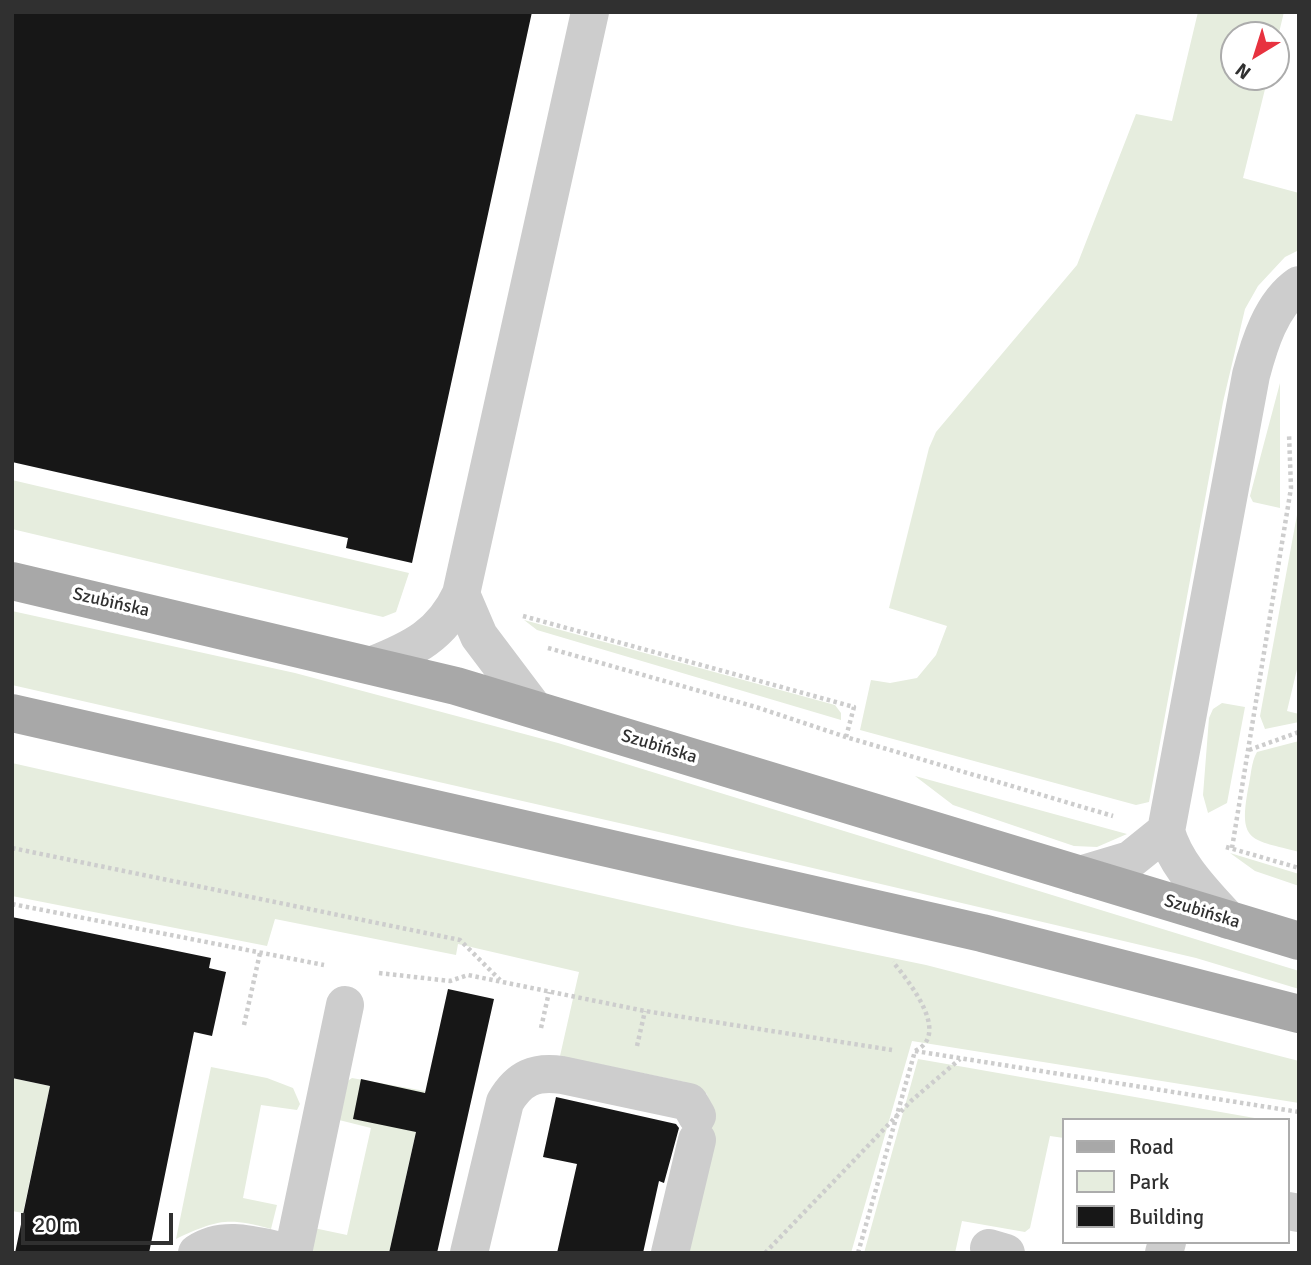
<!DOCTYPE html>
<html>
<head>
<meta charset="utf-8">
<style>
  body { margin:0 }
  #map { position:relative; width:1311px; height:1265px; overflow:hidden; background:#fff; font-family:Signika,sans-serif }
  canvas { display:block }
  .frame { position:absolute; inset:0; border:14px solid #303030; pointer-events:none }
  .legend { position:absolute; left:1062px; top:1118px; width:228px; height:126px; box-sizing:border-box; background:#fff; border:2px solid #acacac; margin:0; padding:9px 12px; list-style:none; font-size:21px; color:#303030 }
  .legend li { display:flex; align-items:center; gap:14px; height:35px }
  .legend b { width:35px; border:2px solid #acacac }
  .north { position:absolute; left:1220px; top:21px; width:70px; height:70px; box-sizing:border-box; background:#fff; border:2px solid #acacac; border-radius:50%; rotate:218deg; font-size:19px; font-weight:700; line-height:28px; text-align:center; color:#303030 }
  .north::after { content:''; display:block; margin:auto; width:24px; height:32px; background:#e7323f; clip-path:polygon(50% 0,100% 100%,50% 72%,0 100%) }
  .scale { position:absolute; left:21px; top:1213px; width:152px; height:32px; box-sizing:border-box; border:4px solid #303030; border-top:0; padding-left:9px; font-size:21px; line-height:24px; white-space:nowrap; color:#303030; -webkit-text-stroke:5px #fff; paint-order:stroke }
</style>
</head>
<body>
<div id="map">
<canvas width="1311" height="1265"></canvas>
<div class="frame"></div>
<ul class="legend">
<li><b style="height:9px;background:#a8a8a8"></b>Road</li>
<li><b style="height:19px;background:#e6edde"></b>Park</li>
<li><b style="height:19px;background:#171717"></b>Building</li>
</ul>
<div class="north">N</div>
<div class="scale">20 m</div>
</div>
<script>
const ctx = document.querySelector('canvas').getContext('2d');
ctx.lineJoin = 'round';
function fillPath(path, color) { ctx.fillStyle = color; ctx.fill(path, 'evenodd'); }
function trace(path, color, width, dash) { ctx.strokeStyle = color; ctx.lineWidth = width; ctx.lineCap = dash ? 'butt' : 'round'; ctx.setLineDash(dash || []); ctx.stroke(path); }
function label(font, color, halo, rows, align = 'center') {
  ctx.font = font + ' Signika,sans-serif'; ctx.lineWidth = 7; ctx.setLineDash([]); ctx.textBaseline = 'middle'; ctx.strokeStyle = halo; ctx.fillStyle = color; for (const [text, x, y, turn = 0] of rows) {
    ctx.save(); ctx.translate(x, y); ctx.rotate((+turn || 0) * Math.PI / 180); ctx.textAlign = isNaN(turn) ? turn : align; if (halo) ctx.strokeText(text, 0, 0); ctx.fillText(text, 0, 0); ctx.restore();
  }
}
const green = new Path2D(`
  M1198,12h86l-8,33v-10h-42v42h34l-25,101 56,15v57l-14,7 -27,29 -13,23 -22,93 -74,400 -13,3 -276,-75 11,-50 19,3 27,-5 19,-23 11,-29 -58,-18 40,-160 7,-16 141,-167 59,-151 36,7z
  M1280,383v125l-27,-6 -3,-6z
  M12,480l397,93 -13,39 -13,5 -371,-88z
  M1299,504v157l-12,50 12,3v8l-34,7 -5,-13z
  M12,611l283,62 263,70 741,228v18l-103,-31 -524,-123 -660,-150z
  M524,620l311,85 6,8v7l-304,-90z
  M1222,703l23,4 -18,96 -19,10 -5,-18 6,-77 4,-9z
  M1299,741v111c-47,-13 -61,-8 -51,-63 3,-12 3,-27 9,-37z
  M12,763l725,163 189,39 373,96v42l-387,-62 -61,212h-172l31,-139 -3,-20 -22,-12 -125,-26 19,-84 -121,-28 -2,11 -181,-36 -8,27 -255,-50z
  M915,776l212,58 -30,13 -23,-1 -121,-41z
  M1230,853l69,21v12l-44,-15z
  M918,1059l46,8 302,53h-202v18l-14,-2 -20,92 -5,4 -63,-11 -7,32h-91z
  M211,1067l56,11 26,10 7,16 -3,6 -36,-5 -18,93 34,7 -6,24c-44,-12 -54,-9 -95,10z
  M12,1078l38,8 -27,127 -11,-2z
  M352,1078l73,13 -36,162h-86l6,-26 38,8 24,-107 -32,-8 7,-38z`);
const building = new Path2D(`
  M12,12h520l-120,551 -66,-15 2,-10 -336,-76z
  M12,917l199,41 -2,10 17,4 -14,64 -18,-4 -45,221h-134l35,-167 -38,-8z
  M448,989l46,10 -57,254h-48l27,-121 -63,-13 8,-40 64,14z
  M556,1097l120,27 3,4 -15,55 -5,-2 -16,72h-86l20,-89 -34,-7z`);
const path = new Path2D(`
  M523,616l331,91 -8,30 267,79
  M548,648l208,59 90,30
  M1249,750l50,-18
  M1226,847l73,21
  M12,848l448,92 40,40
  M1232,848l59,-360 -2,-54
  M12,904l312,61
  M379,973l71,8 18,-6 177,36 247,39
  M244,1025l16,-72
  M541,1028l8,-36
  M637,1046l8,-35
  M915,1051l384,61
  M765,1253l146,-152 49,-42
  M858,1253l57,-202c36,-17 -5,-68 -22,-89`);
const minor = new Path2D(`
  M461,594l18,42 55,73
  M373,665c40,-16 69,-30 88,-71l129,-582
  M1080,875l50,-15 36,-29
  M1228,920c-23,-26 -53,-55 -62,-89l85,-456c8,-30 20,-71 48,-90
  M1288,1211l11,2
  M989,1248l17,5
  M197,1253c28,-19 62,-6 93,0
  M293,1253l52,-248
  M469,1253l36,-151c14,-24 30,-31 57,-27l127,27 8,14
  M670,1253l27,-113
  M1164,1253l3,-11`);
const major = new Path2D(`
  M12,581l444,105 843,255
  M12,713l970,220 317,81`);
const streetNames = [
  ["Szubińska",111,603,13],
  ["Szubińska",659,747,17],
  ["Szubińska",1202,912,17]
];
fillPath(green, '#e6edde');
fillPath(building, '#171717');
trace(path, '#cdcdcd', 4.5, [3.5, 3.5]);
trace(minor, '#cdcdcd', 38);
trace(major, '#a8a8a8', 38);
label('18px', '#303030', '#fff', streetNames);
</script>
</body>
</html>
